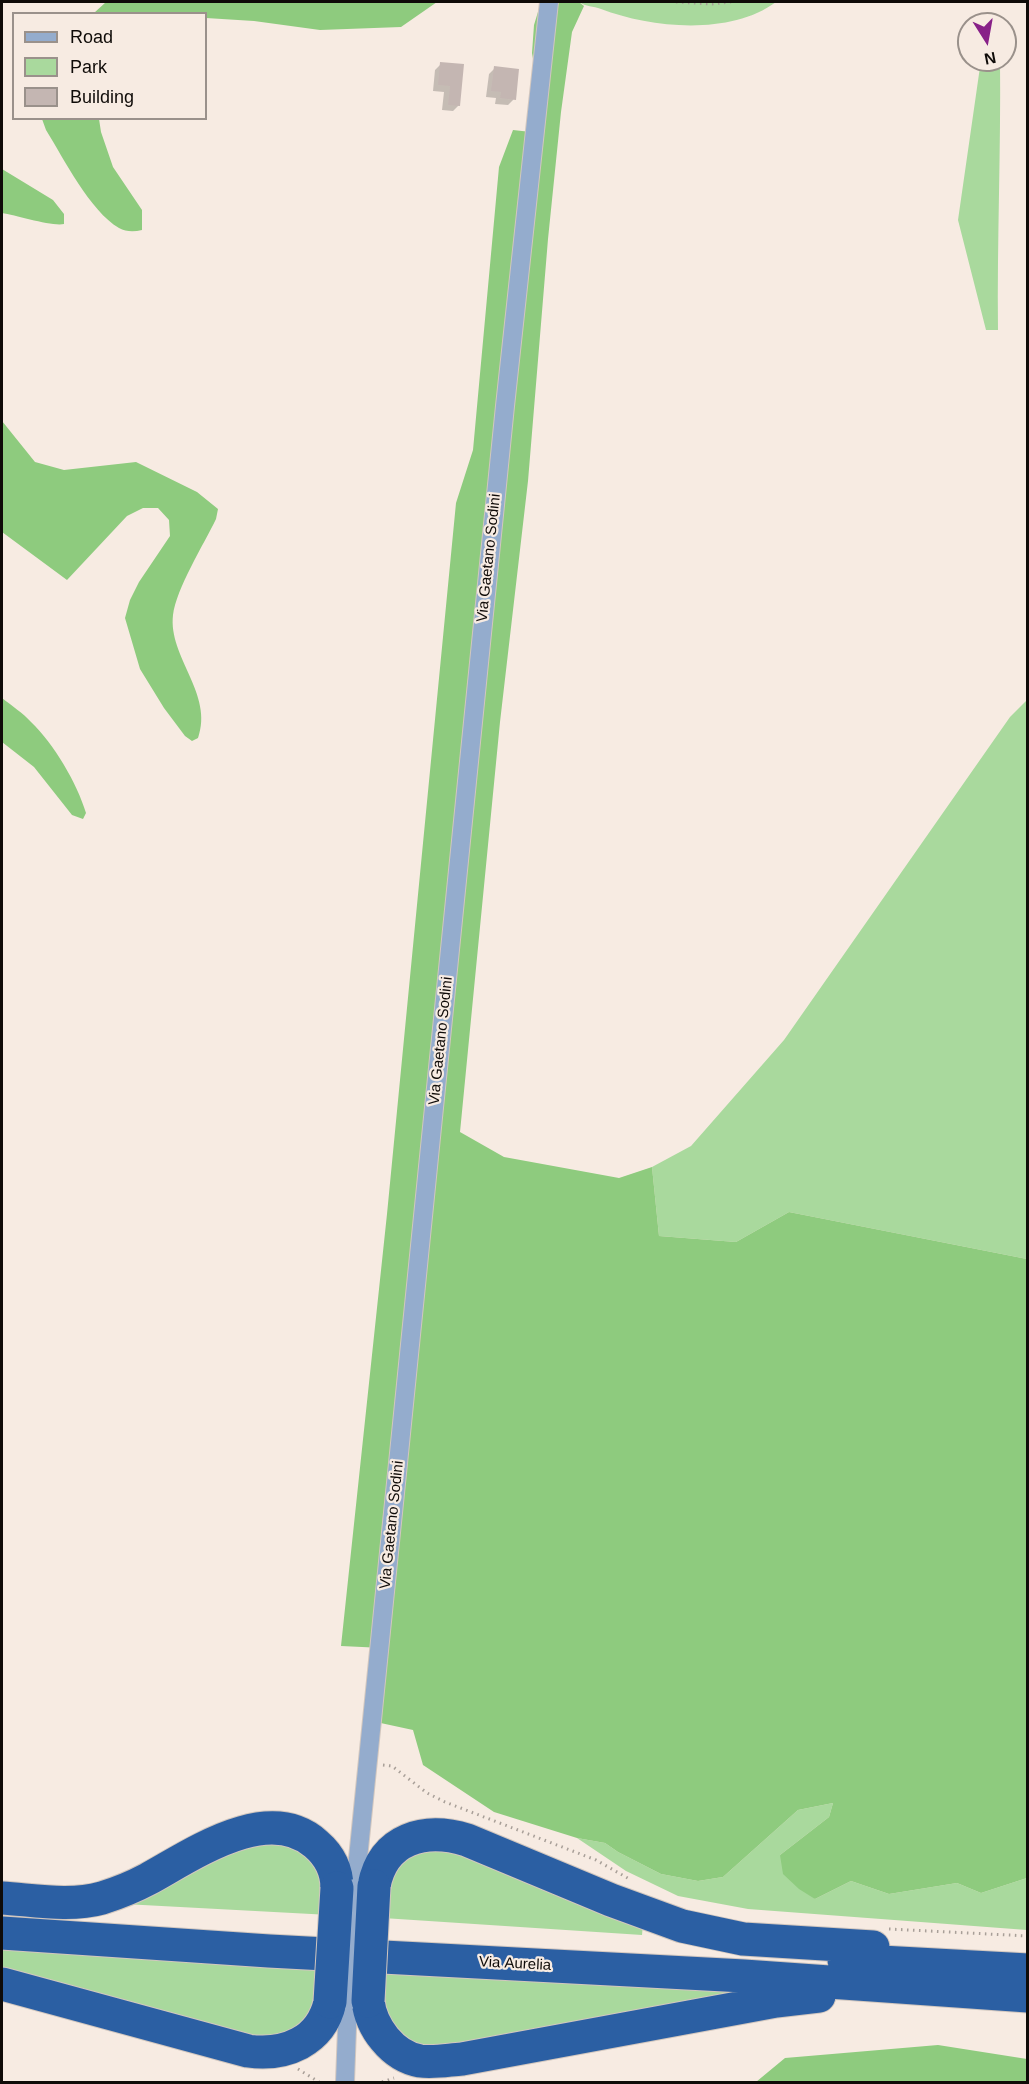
<!DOCTYPE html>
<html>
<head>
<meta charset="utf-8">
<style>
  body { margin:0 }
  #map { position:relative; width:1029px; height:2084px; overflow:hidden; background:#f7ebe2; font-family:Helvetica,sans-serif }
  canvas { display:block }
  .frame { position:absolute; inset:0; border:3px solid #0f0b08; pointer-events:none }
  .legend { position:absolute; left:12px; top:12px; width:195px; height:108px; box-sizing:border-box; background:#f7ebe2; border:2px solid #9a918b; margin:0; padding:8px 10px; list-style:none; font-size:18px; color:#0f0b08 }
  .legend li { display:flex; align-items:center; gap:12px; height:30px }
  .legend b { width:30px; border:2px solid #9a918b }
  .north { position:absolute; left:957px; top:12px; width:60px; height:60px; box-sizing:border-box; background:#f7ebe2; border:2px solid #9a918b; border-radius:50%; rotate:169deg; font-size:16px; font-weight:700; line-height:24px; text-align:center; color:#0f0b08 }
  .north::after { content:''; display:block; margin:auto; width:21px; height:27px; background:#882188; clip-path:polygon(50% 0,100% 100%,50% 72%,0 100%) }
</style>
</head>
<body>
<div id="map">
<canvas width="1029" height="2084"></canvas>
<div class="frame"></div>
<ul class="legend">
<li><b style="height:8px;background:#94accd"></b>Road</li>
<li><b style="height:16px;background:#a9d99d"></b>Park</li>
<li><b style="height:16px;background:#c4b6b2"></b>Building</li>
</ul>
<div class="north">N</div>
</div>
<script>
const ctx = document.querySelector('canvas').getContext('2d');
ctx.lineJoin = 'round';
function fillPath(path, color) { ctx.fillStyle = color; ctx.fill(path, 'evenodd'); }
function trace(path, color, width, dash) { ctx.strokeStyle = color; ctx.lineWidth = width; ctx.lineCap = dash ? 'butt' : 'round'; ctx.setLineDash(dash || []); ctx.stroke(path); }
function label(font, color, halo, rows, align = 'center') {
  ctx.font = font + ' Helvetica,sans-serif'; ctx.lineWidth = 4.5; ctx.setLineDash([]); ctx.textBaseline = 'middle'; ctx.strokeStyle = halo; ctx.fillStyle = color; for (const [text, x, y, turn = 0] of rows) {
    ctx.save(); ctx.translate(x, y); ctx.rotate((+turn || 0) * Math.PI / 180); ctx.textAlign = isNaN(turn) ? turn : align; if (halo) ctx.strokeText(text, 0, 0); ctx.fillText(text, 0, 0); ctx.restore();
  }
}
const green = new Path2D(`
  M579,2h197c-46,34 -125,26 -175,7 -8,-3 -15,-2 -22,-7z
  M981,60h19c1,90 -3,180 -2,270h-12l-28,-110z
  M1027,700v559l-238,-47 -53,30 -77,-6 -7,-69 39,-21 93,-106 226,-323z
  M833,1803l-4,14 -49,38 35,44 36,-18 38,13 68,-11 24,10 46,-15v52l-279,-21 -70,-13 -52,-25 -49,-33 28,5 13,9 43,22 37,7 25,-4 75,-67z
  M273,1836l48,26 9,53 -206,-11 30,-21z
  M435,1844l208,80 -1,11 -259,-17 1,-33 14,-23z
  M2,1944l324,22 -1,36 -43,43 -280,-69z
  M379,1971l394,22 -326,62 -61,-24z`);
const forest = new Path2D(`
  M106,2h331l-36,25 -81,3 -66,-9 -48,-3v-4l-112,-1z
  M541,2h38l5,4 -12,26 -11,80 -13,127 -20,242 -28,241 -40,410 44,25 115,21 33,-11 7,69 77,6 53,-30 238,47v619l-46,15 -24,-10 -68,11 -38,-13 -36,18 -16,-10 -16,-15 -3,-19 49,-38 4,-14 -35,7 -75,67 -25,4 -37,-7 -43,-22 -13,-9 -28,-5 -83,-26 -71,-47 -10,-35 -37,-8 7,-74 -42,-2 46,-432 69,-711 17,-53 26,-283 14,-37 18,2 4,-61 -3,-18 2,-28z
  M42,119h57l2,13 12,35 29,43v20c-8,2 -16,2 -23,-2 -29,-17 -55,-69 -73,-98z
  M2,169l51,31 11,14v10c-11,3 -48,-9 -62,-11z
  M2,421l33,41 29,8 72,-8 61,30 21,17 -2,10c-12,25 -40,70 -43,96 -5,42 41,79 25,123l-6,3 -7,-5 -21,-28 -24,-39 -15,-51 5,-18 9,-18 31,-46 -1,-16 -11,-12h-15l-16,8 -60,64 -65,-48z
  M2,698c10,8 21,15 29,24 23,22 46,61 55,91l-3,6 -11,-4 -38,-48 -32,-25z
  M938,2045l89,14v23h-271l29,-24z`);
const shadow = new Path2D(`
  M441,64l18,41 -6,6 -11,-1 2,-18 -11,-1 2,-21z
  M495,68l19,31 -6,6 -13,-1 1,-6 -10,-1 3,-23z`);
const building = new Path2D(`
  M440,62l24,2 -4,42 -12,-1 2,-19 -12,-1z
  M494,66l25,3 -3,31 -16,-2 1,-6 -10,-1z`);
const path = new Path2D(`
  M676,2l36,2 19,-2
  M383,1765l9,1 35,27 18,9 151,58 35,20
  M889,1929l139,7
  M298,2069l21,13
  M382,2082l12,-4`);
const street = new Path2D(`
  M355,1888l150,-1482 44,-404
  M345,2082l3,-81`);
const highway = new Path2D(`
  M374,1886c9,-48 51,-59 93,-46l144,60 71,26 61,13 130,8
  M2,1898c32,2 68,9 100,0 16,-5 31,-11 46,-19 44,-24 120,-78 168,-35 14,12 21,26 21,44
  M2,1933l267,18 475,25 284,20
  M844,1960l184,10
  M2,1984l246,67c37,5 73,-9 82,-49
  M368,2001c3,26 24,55 52,60 14,2 28,-1 42,-2l314,-58 43,-5`);
const streetBridge = new Path2D(`
  M348,2001l7,-113`);
const highwayBridge = new Path2D(`
  M368,2001l6,-115
  M330,2002l7,-114`);
const streetNames = [
  ["Via Gaetano Sodini",489,558,-84],
  ["Via Gaetano Sodini",441,1041,-84],
  ["Via Gaetano Sodini",392,1525,-84],
  ["Via Aurelia",515,1964,3]
];
fillPath(green, '#a9d99d');
fillPath(forest, '#8ecb7e');
fillPath(shadow, '#0003');
fillPath(building, '#c4b6b2');
trace(street, '#d2c7bf', 20);
trace(highway, '#d2c7bf', 35);
trace(path, '#a89f98', 3, [1.5, 4.5]);
trace(street, '#94accd', 18);
trace(highway, '#2b5fa3', 33);
trace(streetBridge, '#d2c7bf', 20, []);
trace(highwayBridge, '#d2c7bf', 35, []);
trace(streetBridge, '#94accd', 18);
trace(highwayBridge, '#2b5fa3', 33);
label('15px', '#0f0b08', '#f7ebe2', streetNames);
</script>
</body>
</html>
